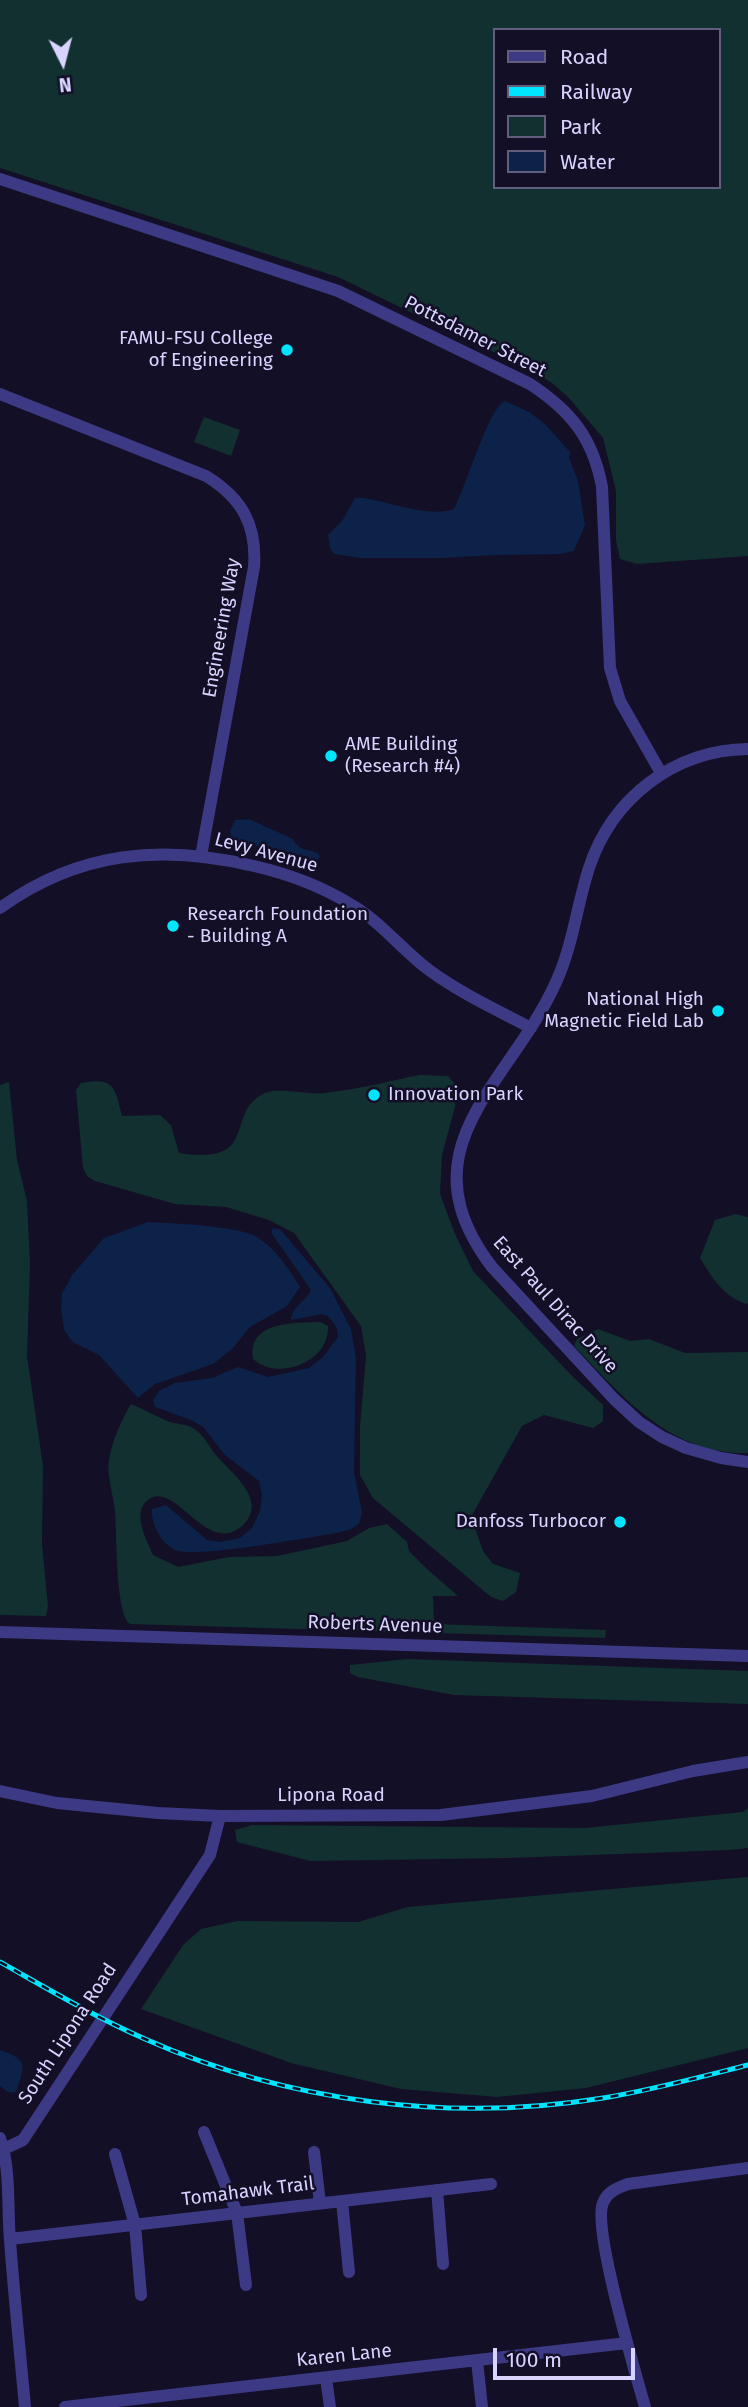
<!DOCTYPE html>
<html>
<head>
<meta charset="utf-8">
<style>
  body { margin:0 }
  #map { position:relative; width:748px; height:2407px; overflow:hidden; background:#130f26; font-family:"Fira Sans",sans-serif }
  canvas { display:block }
  .legend { position:absolute; left:493px; top:28px; width:228px; height:161px; box-sizing:border-box; background:#130f26; border:2px solid #625e7d; margin:0; padding:9px 12px; list-style:none; font-size:21px; color:#d9d4ff }
  .legend li { display:flex; align-items:center; gap:14px; height:35px }
  .legend b { width:35px; border:2px solid #625e7d }
  .north { position:absolute; left:28px; top:28px; width:70px; height:70px; -webkit-text-stroke:5px #130f26; paint-order:stroke; rotate:174deg; font-size:19px; font-weight:700; line-height:28px; text-align:center; color:#d9d4ff }
  .north::after { content:''; display:block; margin:auto; width:24px; height:32px; background:#d9d4ff; clip-path:polygon(50% 0,100% 100%,50% 72%,0 100%) }
  .scale { position:absolute; left:493px; top:2348px; width:142px; height:32px; box-sizing:border-box; border:4px solid #d9d4ff; border-top:0; padding-left:9px; font-size:21px; line-height:24px; white-space:nowrap; color:#d9d4ff; -webkit-text-stroke:5px #130f26; paint-order:stroke }
</style>
</head>
<body>
<div id="map">
<canvas width="748" height="2407"></canvas>
<ul class="legend">
<li><b style="height:9px;background:#3d3a85"></b>Road</li>
<li><b style="height:9px;background:#00e5ff"></b>Railway</li>
<li><b style="height:19px;background:#12302f"></b>Park</li>
<li><b style="height:19px;background:#0c2248"></b>Water</li>
</ul>
<div class="north">N</div>
<div class="scale">100 m</div>
</div>
<script>
const ctx = document.querySelector('canvas').getContext('2d');
ctx.lineJoin = 'round';
function fillPath(path, color) { ctx.fillStyle = color; ctx.fill(path, 'evenodd'); }
function trace(path, color, width, dash) { ctx.strokeStyle = color; ctx.lineWidth = width; ctx.lineCap = dash ? 'butt' : 'round'; ctx.setLineDash(dash || []); ctx.stroke(path); }
function label(font, color, halo, rows, align = 'center') {
  ctx.font = font + ' "Fira Sans",sans-serif'; ctx.lineWidth = 5; ctx.setLineDash([]); ctx.textBaseline = 'middle'; ctx.strokeStyle = halo; ctx.fillStyle = color; for (const [text, x, y, turn = 0] of rows) {
    ctx.save(); ctx.translate(x, y); ctx.rotate((+turn || 0) * Math.PI / 180); ctx.textAlign = isNaN(turn) ? turn : align; if (halo) ctx.strokeText(text, 0, 0); ctx.fillText(text, 0, 0); ctx.restore();
  }
}
const green = new Path2D(`
  M0,0h748v556l-111,8 -17,-5 -4,-19v-49l-13,-53 -34,-40 -17,-15 -20,-12 -194,-94 -338,-109zM494,30h224v157h-224z
  M204,417l36,13 -9,26 -37,-14z
  M420,1075l28,1 8,9 -1,22 -13,48 -2,39 15,40 18,37 98,104 32,30v16l-10,7 -49,-13 -22,11 -51,91 12,34 10,13 27,9 -4,19 -13,9 -12,-4 -118,-99 -13,-23v-49l6,-70 -5,-30 -67,-93 -25,-13 -43,-13 -51,-3 -80,-23 -8,-5 -4,-8 -7,-78 5,-7c33,-6 34,4 41,33l38,-1 11,10 8,28c83,13 44,-41 86,-60 14,-6 42,2 59,0 32,-3 65,-12 96,-18z
  M9,1082l8,78 10,41 3,62 -3,93 16,110 -1,78 6,62 -2,10 -46,-1v-530z
  M735,1214l13,3v86l-2,1c-24,-9 -33,-25 -46,-46l15,-38z
  M320,1322l8,4c2,36 -50,56 -75,33 -6,-38 41,-36 67,-37z
  M598,1329l32,12 19,-2 36,14 63,-1v101c-77,2 -125,-56 -174,-107l3,-7z
  M131,1404c13,5 26,13 39,18 7,2 15,2 21,5 12,6 17,18 25,28 15,18 54,46 26,71 -36,31 -67,-47 -94,-26 -17,13 -1,40 5,55l25,12 51,-10 48,-1 70,-15 22,-13 18,-4 20,18 2,9 18,18 31,27h-25l1,28 172,6 -1,8 -475,-14c-15,-11 -13,-91 -15,-112 -1,-16 -9,-37 -6,-53 4,-20 12,-38 22,-55z
  M407,1659l341,12v33l-294,-9 -96,-18 -8,-4v-8z
  M748,1808v40l-18,2 -222,8 -198,3 -73,-19 -2,-12 17,-5 333,3 158,-16z
  M748,1877v171l-162,40 -89,9 -96,-8 -110,-26 -150,-54 42,-64 18,-16 36,-8 121,1 50,-15z`);
const water = new Path2D(`
  M505,401l24,11 16,12 25,28 -1,6 9,23 7,44 -11,26 -13,3 -64,1 -56,3h-80l-27,-4 -4,-6 -2,-13 14,-14 13,-23h9c25,4 66,20 90,11 11,-20 35,-102 51,-108z
  M249,819l44,20c6,13 16,9 26,15l1,3 -3,4c-11,-1 -21,-7 -32,-10 -17,-4 -39,-5 -54,-14l-1,-6 5,-11z
  M148,1222c23,1 91,4 109,15 19,12 32,32 43,50l-13,19 -37,21 -18,22 -19,15 -58,20 -17,14 -39,-43 -26,-13 -9,-12 -3,-23 1,-13 10,-19 32,-37z
  M272,1228l8,1 50,59 21,41 5,29 -2,114 8,40 -3,12 -8,5 -14,4c-27,4 -144,26 -162,17 -14,-7 -24,-26 -23,-41l14,-4 41,35 13,2 20,-4 12,-10 8,-17 2,-16 -3,-14 -34,-26 -22,-28 -12,-7 -36,-13 -2,-7 6,-9 16,-8 37,-5 26,-11 30,10 41,-9 14,-11 15,-20 -1,-9 -9,-12 -6,-2 -31,6c0,-12 15,-19 20,-30l-39,-56z
  M0,2050c29,10 25,15 16,42 -7,2 -11,-2 -16,-6z`);
const minor = new Path2D(`
  M0,179l338,112 192,93c41,27 63,54 72,103l8,181 10,33 41,72
  M0,394l206,82c36,22 51,49 48,91l-53,289
  M748,749c-74,1 -136,49 -159,119 -12,37 -16,76 -32,112 -46,105 -157,166 -65,287l122,132 25,23 23,15 24,11 35,10 27,4
  M0,908c79,-57 162,-64 254,-42 35,8 67,20 98,39 29,17 50,45 77,65 31,23 68,40 102,58
  M0,1632l748,24
  M0,1791l57,12 101,10 62,3 221,-1 151,-19 101,-25 55,-9
  M204,2132l33,81 9,72
  M0,2138c11,32 7,69 10,102 4,56 10,111 15,167
  M4,2149l19,-9 187,-285 10,-39
  M314,2152l6,51
  M115,2154l20,71 6,70
  M437,2190l6,74
  M342,2201l7,71
  M10,2239l481,-55
  M477,2361l5,46
  M326,2378l4,29
  M65,2407l562,-64
  M645,2407c-9,-32 -53,-180 -42,-204 4,-11 14,-15 25,-19l120,-16`);
const rail = new Path2D(`
  M0,1962c48,27 95,55 145,77 142,63 305,84 458,59 49,-8 97,-21 145,-33`);
const markers = [
  [287,350,7,"#00e5ff"],
  [331,756,7,"#00e5ff"],
  [173,926,7,"#00e5ff"],
  [718,1011,7,"#00e5ff"],
  [374,1095,7,"#00e5ff"],
  [620,1522,7,"#00e5ff"]
];
const streetNames = [
  ["Pottsdamer Street",475,337,27],
  ["Engineering Way",222,628,-80],
  ["Levy Avenue",266,853,15],
  ["East Paul Dirac Drive",555,1305,48],
  ["Roberts Avenue",375,1625,2],
  ["Lipona Road",331,1796],
  ["South Lipona Road",68,2034,-57],
  ["Tomahawk Trail",248,2192,-7],
  ["Karen Lane",344,2356,-6]
];
const poiNames = [
  ["FAMU-FSU College",273,339],
  ["of Engineering",273,361],
  ["AME Building",345,745,"left"],
  ["(Research #4)",345,767,"left"],
  ["Research Foundation",187,915,"left"],
  ["- Building A",187,937,"left"],
  ["National High",704,1000],
  ["Magnetic Field Lab",704,1022],
  ["Innovation Park",388,1095,"left"],
  ["Danfoss Turbocor",606,1522]
];
fillPath(green, '#12302f');
fillPath(water, '#0c2248');
trace(minor, '#3d3a85', 12);
trace(rail, '#00e5ff', 5);
trace(rail, '#130f26', 2.5, [8]);
for (const [x, y, r, color] of markers) { const dot = new Path2D(); dot.arc(x, y, r, 0, 2 * Math.PI); ctx.fillStyle = color; ctx.fill(dot); trace(dot, '#130f26', 2.5); }
label('19px', '#d9d4ff', '#130f26', streetNames);
label('19px', '#d9d4ff', '#130f26', poiNames, 'right');
</script>
</body>
</html>
